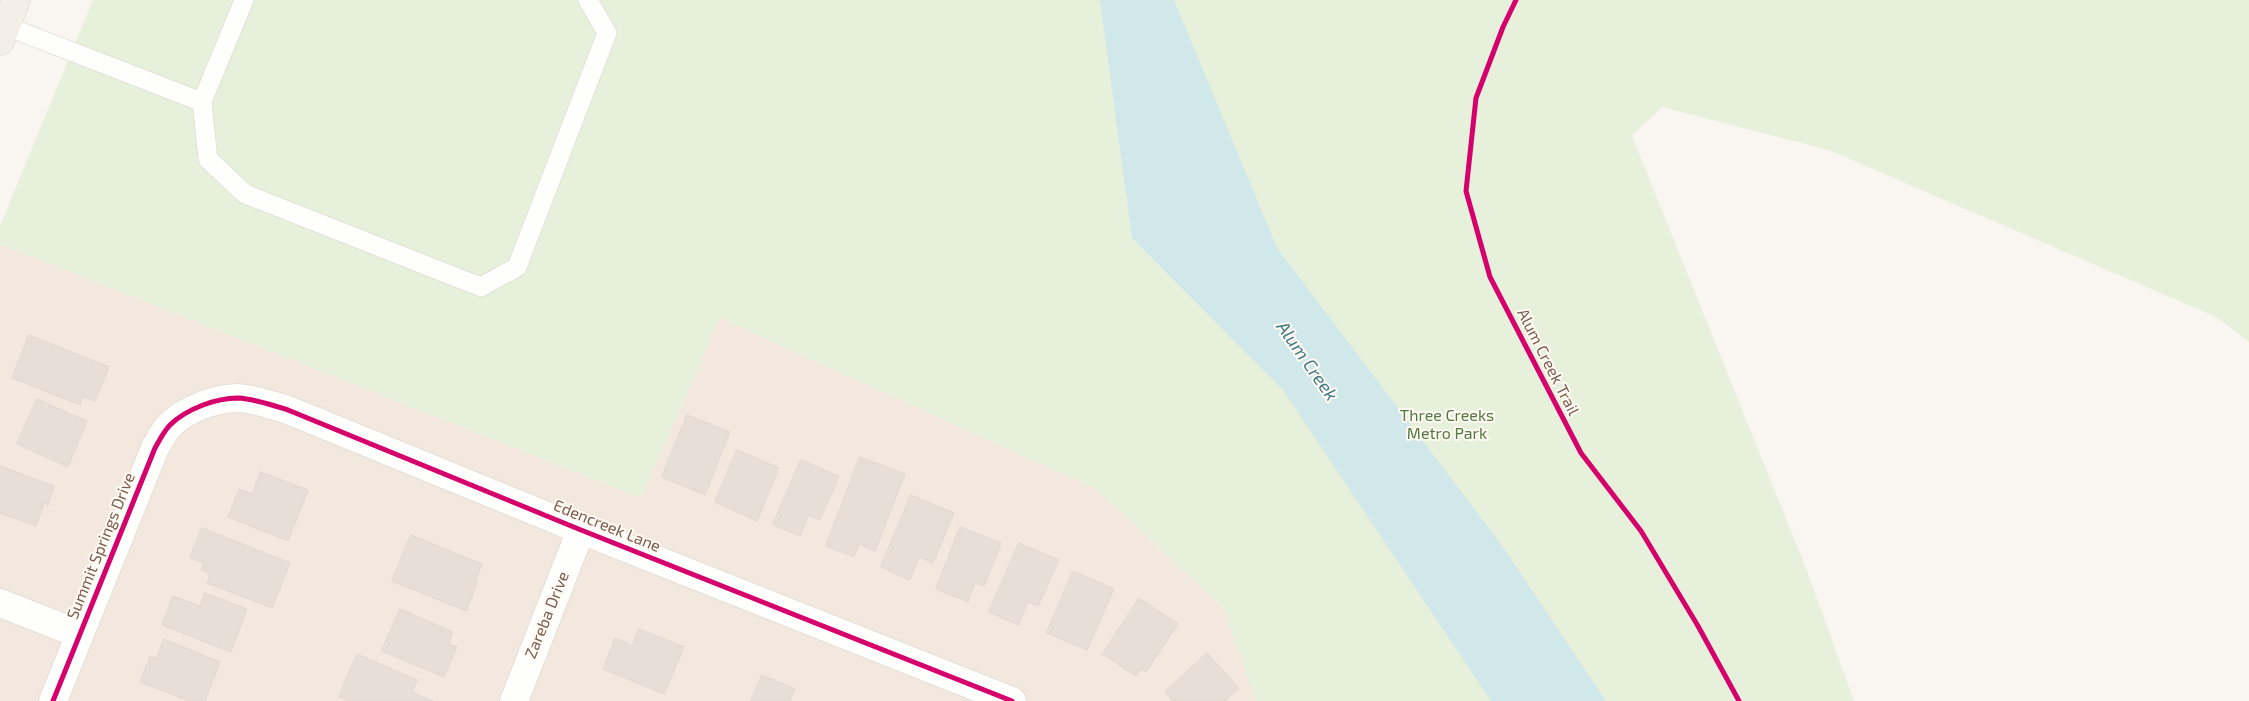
<!DOCTYPE html>
<html>
<head>
<meta charset="utf-8">
<style>
  body { margin:0 }
  canvas { display:block; background:#f9f5f0 }
</style>
</head>
<body>
<canvas width="2249" height="701"></canvas>
<script>
const ctx = document.querySelector('canvas').getContext('2d');
ctx.lineJoin = 'round';
function fillPath(path, color) { ctx.fillStyle = color; ctx.fill(path, 'evenodd'); }
function trace(path, color, width, dash) { ctx.strokeStyle = color; ctx.lineWidth = width; ctx.lineCap = dash ? 'butt' : 'round'; ctx.setLineDash(dash || []); ctx.stroke(path); }
function label(font, color, halo, rows, align = 'center') {
  ctx.font = font + ' "Exo 2",sans-serif'; ctx.lineWidth = 4; ctx.setLineDash([]); ctx.textBaseline = 'middle'; ctx.strokeStyle = halo; ctx.fillStyle = color; for (const [text, x, y, turn = 0] of rows) {
    ctx.save(); ctx.translate(x, y); ctx.rotate((+turn || 0) * Math.PI / 180); ctx.textAlign = isNaN(turn) ? turn : align; if (halo) ctx.strokeText(text, 0, 0); ctx.fillText(text, 0, 0); ctx.restore();
  }
}
const residential = new Path2D(`
  M0,244l641,254 79,-180 376,171 200,186 14,26h-1310z`);
const green = new Path2D(`
  M93,0h2156v342l-33,-25 -387,-167 -167,-43 -30,29 175,435 47,130h-598l-33,-94 -127,-118 -376,-171 -79,180 -641,-254v-18z`);
const water = new Path2D(`
  M1100,0h74l103,248 226,299 103,154h-115l-208,-311 -151,-152z`);
const building = new Path2D(`
  M29,335l80,32 -14,34 -12,-4 -3,8 -68,-27z
  M37,399l50,22 -19,46 -51,-23z
  M687,415l43,17 -25,63 -43,-18z
  M737,450l42,18 -22,53 -42,-19z
  M860,457l45,17 -30,77 -16,-7 -5,13 -28,-11z
  M801,460l38,16 -19,44 -11,-5 -9,21 -27,-11z
  M0,466l54,20 -6,19 -4,-2 -8,23 -36,-13z
  M261,472l47,18 -20,51 -60,-24 11,-28 13,5z
  M911,495l43,18 -21,50 -14,-6 -9,23 -29,-13z
  M960,527l41,16 -17,43 -9,-3 -7,19 -32,-13z
  M202,528l88,35 -18,45 -65,-25 3,-9 -9,-4 3,-7 -14,-5z
  M411,535l71,29 -7,18 2,1 -11,28 -74,-30z
  M1019,543l40,17 -21,46 -10,-4 -10,23 -29,-13z
  M1073,571l41,18 -27,61 -40,-17z
  M205,593l42,16 -16,43 -69,-27 11,-29 27,10z
  M1139,598l39,26 -32,48 -5,-3 -5,7 -33,-22z
  M400,609l53,23 -4,12 8,3 -13,30 -62,-26z
  M639,629l45,18 -20,47 -61,-25 12,-31 17,8z
  M164,639l56,23 -15,39h-16l-49,-19 10,-26 6,3z
  M1207,653l32,35 -14,13h-52l-8,-9z
  M357,654l60,26 -5,12 21,9h-84l-10,-4z
  M762,675l33,14 -5,12h-39z`);
const service = new Path2D(`
  M6,26l196,76 42,-102
  M202,102l6,57 37,35 236,93 36,-20 90,-234 -19,-33`);
const minor = new Path2D(`
  M0,603l79,31
  M53,701l102,-253c4,-7 9,-17 15,-23 16,-16 46,-27 68,-27 17,1 34,7 50,12l293,120 431,171
  M514,701l67,-171`);
const primary = new Path2D(`
  M0,41l16,-41`);
const cycleway = new Path2D(`
  M1516,0l-13,27 -27,71 -10,93 24,86 91,176 60,78 57,95 41,75
  M53,701l102,-253c4,-7 9,-17 15,-23 16,-16 46,-27 68,-27 17,1 34,7 50,12l293,120 431,171`);
const streetNames = [
  ["Alum Creek Trail",1548,362,63],
  ["Edencreek Lane",607,526,22],
  ["Summit Springs Drive",101,546,-68],
  ["Zareba Drive",547,615,-68]
];
const parkNames = [
  ["Three Creeks",1447,416],
  ["Metro Park",1447,434]
];
const waterNames = [
  ["Alum Creek",1307,361,55]
];
fillPath(residential, '#f2e8de');
fillPath(green, '#e7f0db');
fillPath(water, '#d0e8ea');
fillPath(building, '#e6ded7');
trace(building, '#e2d8d2', 1);
trace(service, '#d7d1cb', 20);
trace(minor, '#d7d1cb', 29);
trace(primary, '#dad1cc', 29);
trace(service, '#fefefd', 19);
trace(minor, '#fefefd', 28);
trace(primary, '#f3eee8', 28);
trace(cycleway, '#d6006c', 5);
label('16px', '#7a5c4d', '#fffaf3', streetNames);
label('16px', '#537a41', '#fffaf3', parkNames);
label('italic 18px', '#437c86', '#fffaf3', waterNames);
</script>
</body>
</html>
